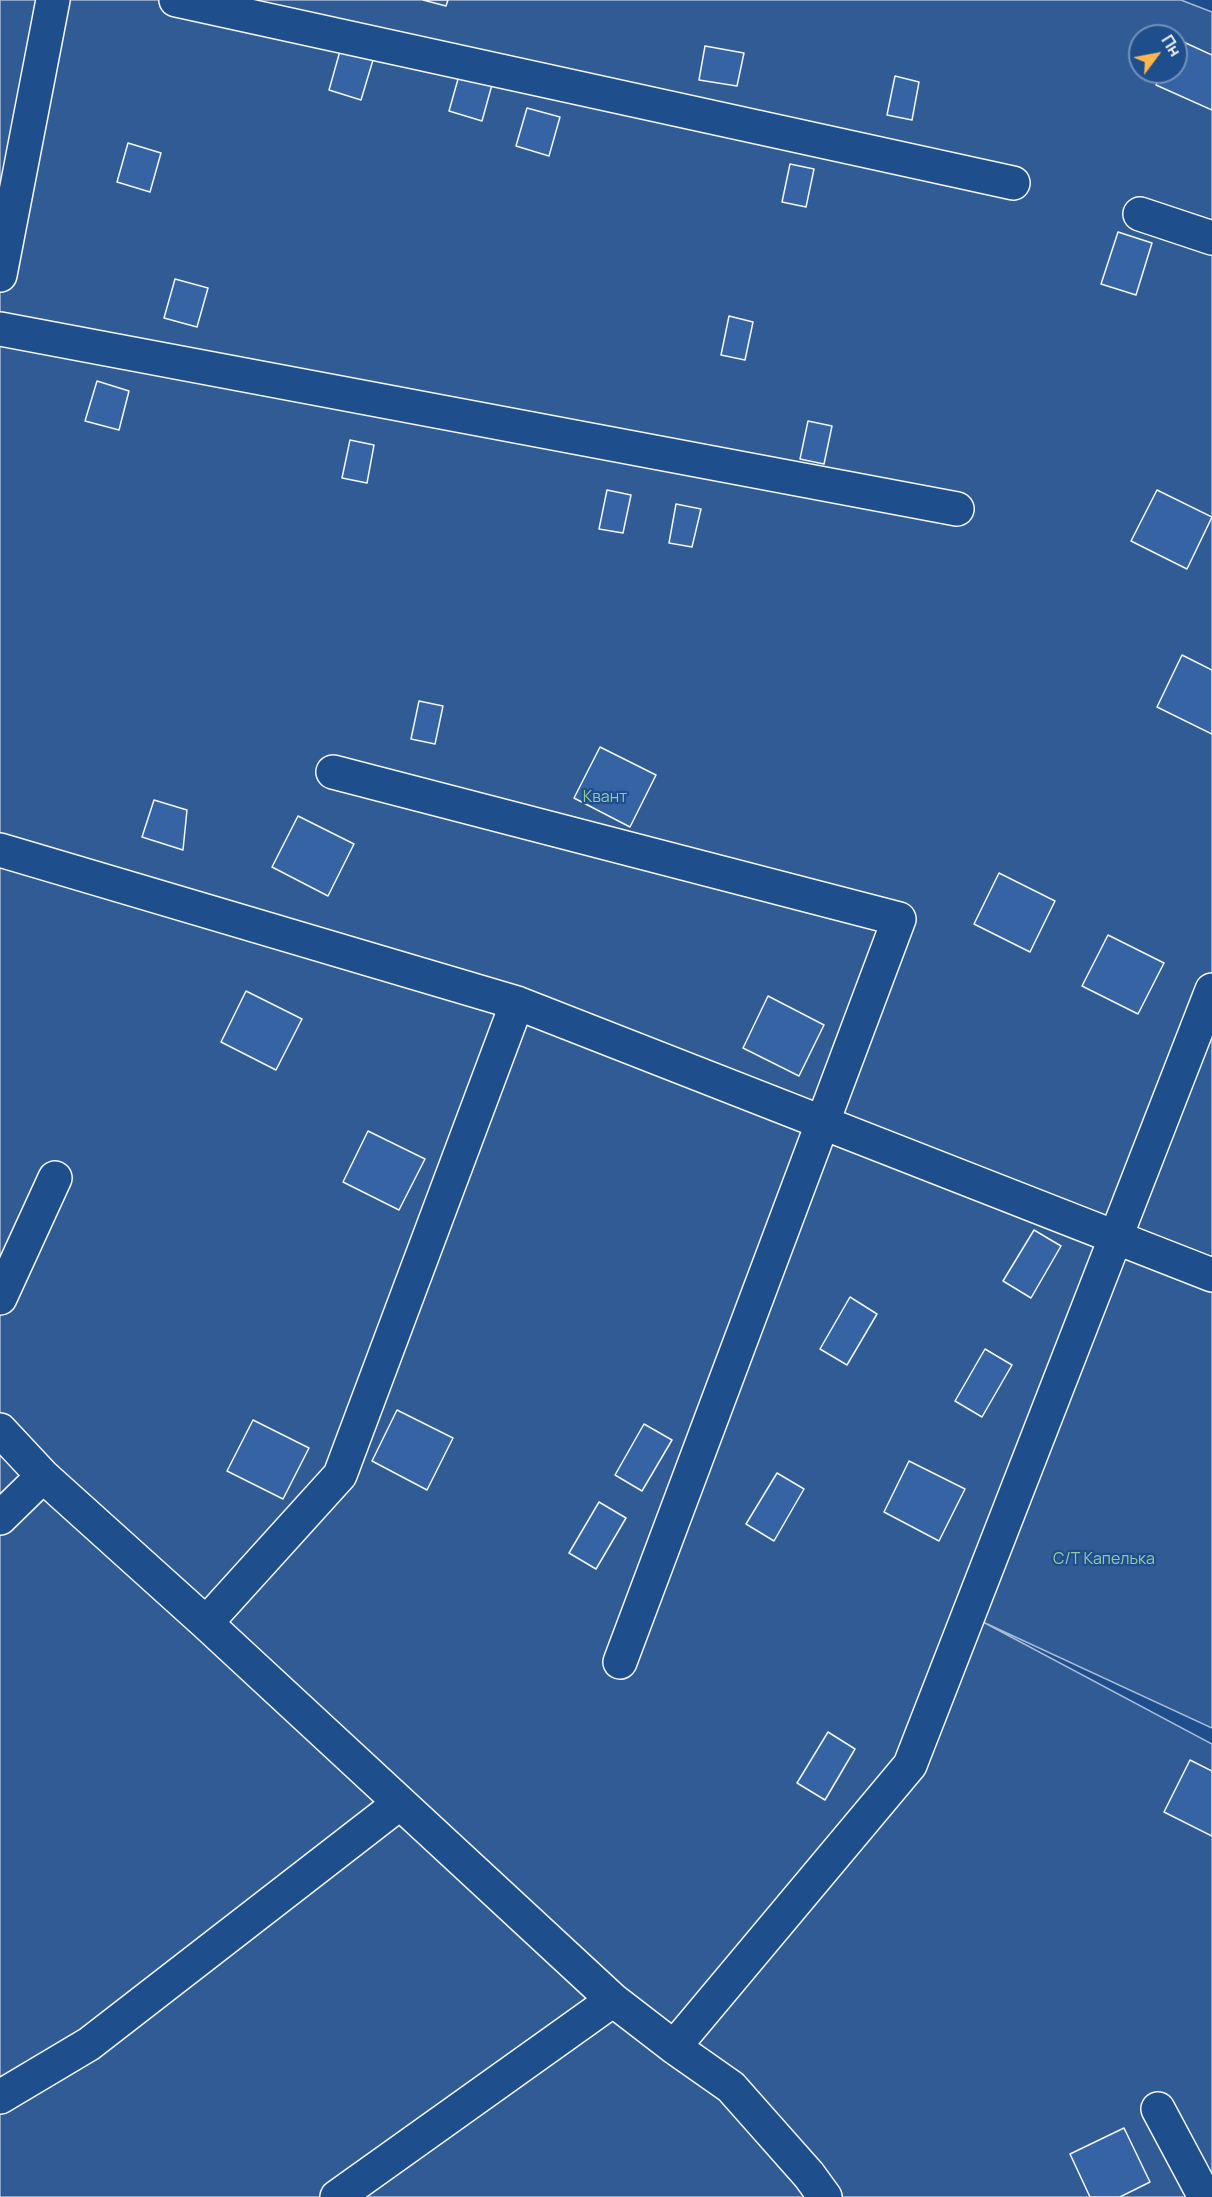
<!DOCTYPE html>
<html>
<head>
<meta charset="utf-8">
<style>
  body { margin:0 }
  #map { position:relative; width:1212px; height:2197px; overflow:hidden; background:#1f4e8c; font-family:Manrope,sans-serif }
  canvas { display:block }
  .north { position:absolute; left:1128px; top:24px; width:60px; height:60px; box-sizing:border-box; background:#1f4e8c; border:2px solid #7391ba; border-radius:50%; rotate:58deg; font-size:16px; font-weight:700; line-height:24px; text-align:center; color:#f2f6ff }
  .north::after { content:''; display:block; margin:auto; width:21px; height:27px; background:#ffb74d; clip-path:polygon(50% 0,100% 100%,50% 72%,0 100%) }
</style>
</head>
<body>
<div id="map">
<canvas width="1212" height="2197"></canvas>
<div class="north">Пн</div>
</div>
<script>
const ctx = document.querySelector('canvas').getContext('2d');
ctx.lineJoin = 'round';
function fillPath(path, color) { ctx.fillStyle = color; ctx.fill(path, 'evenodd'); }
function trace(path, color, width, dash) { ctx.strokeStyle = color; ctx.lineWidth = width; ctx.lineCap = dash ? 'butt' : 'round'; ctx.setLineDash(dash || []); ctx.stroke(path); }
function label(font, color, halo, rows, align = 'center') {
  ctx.font = font + ' Manrope,sans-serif'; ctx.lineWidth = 4.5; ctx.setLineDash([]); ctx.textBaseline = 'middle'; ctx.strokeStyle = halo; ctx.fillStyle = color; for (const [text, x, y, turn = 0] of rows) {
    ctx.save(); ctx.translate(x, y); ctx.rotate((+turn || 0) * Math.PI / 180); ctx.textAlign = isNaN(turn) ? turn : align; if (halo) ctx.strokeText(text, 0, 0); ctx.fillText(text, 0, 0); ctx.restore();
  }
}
const built = new Path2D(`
  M0,0h1181l31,12v1716l-229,-106 229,122v453h-1212zM1140,36h36v36h-36z`);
const building = new Path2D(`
  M423,0h25l-2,6z
  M1177,39l35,16v55l-56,-25 6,-13h14z
  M705,46l39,7 -7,33 -38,-6z
  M340,51l33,9 -12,40 -32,-10z
  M460,72l33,9 -11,40 -33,-10z
  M895,76l24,6 -7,38 -25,-5z
  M527,108l33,9 -11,39 -33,-10z
  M128,143l33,10 -11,39 -33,-10z
  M790,164l24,5 -8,38 -24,-5z
  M1118,232l34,11 -16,52 -35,-11z
  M175,279l33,9 -11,39 -33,-9z
  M729,316l24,6 -8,38 -24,-5z
  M97,381l32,10 -10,39 -34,-9z
  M808,421l24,5 -8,38 -24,-5z
  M350,440l24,5 -7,38 -25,-5z
  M607,490l24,5 -8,38 -24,-4z
  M1157,490l55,27 -25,52 -56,-28z
  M676,504l25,5 -9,38 -23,-4z
  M1182,655l30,15v64l-55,-27z
  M419,701l24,5 -8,38 -24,-5z
  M600,747l56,28 -26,52 -56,-29z
  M154,800l33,10 -4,40 -41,-13z
  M298,816l56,28 -26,52 -56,-29z
  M999,873l56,28 -25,51 -56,-28z
  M1108,935l56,28 -26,51 -56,-28z
  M246,991l56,28 -26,51 -55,-28z
  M768,996l56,29 -25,51 -56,-28z
  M368,1131l57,28 -26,51 -56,-28z
  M1034,1230l27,16 -30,52 -28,-17z
  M850,1297l27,17 -30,51 -27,-16z
  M985,1349l27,16 -30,52 -27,-16z
  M397,1410l56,28 -26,52 -55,-29z
  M253,1420l56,28 -26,51 -56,-28z
  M644,1424l28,16 -30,51 -27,-16z
  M909,1461l56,28 -26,52 -55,-29z
  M777,1473l27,16 -30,52 -28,-17z
  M599,1502l27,16 -30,51 -27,-16z
  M828,1732l27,17 -30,51 -28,-17z
  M1190,1760l22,11v65l-48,-24z
  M1124,2128l26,54 -30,15h-30l-20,-43z`);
const minor = new Path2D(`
  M176,0l837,183
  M1140,214l72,24
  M0,275l53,-275
  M0,329l957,180
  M333,772l566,147 -279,743
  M0,850l517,153 695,272
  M0,1298l55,-120
  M0,1430l43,46 163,147 407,377 61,47 57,40 78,88 16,22
  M0,1518l43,-42
  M206,1623l134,-148 177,-472
  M674,2047l236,-282 302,-775
  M0,2097l89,-53 311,-241
  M1158,2109l47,88
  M337,2197l276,-197`);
const parkNames = [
  ["Квант",605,798],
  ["С/Т Капелька",1104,1560]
];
fillPath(built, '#305b95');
trace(built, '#a8bbd7', 1.5);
fillPath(building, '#3563a3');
trace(building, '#f2f6ff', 1.5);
trace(minor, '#f2f6ff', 36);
trace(minor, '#1f4e8c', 33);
label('16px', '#97c8a6', '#1f4e8c', parkNames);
</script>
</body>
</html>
